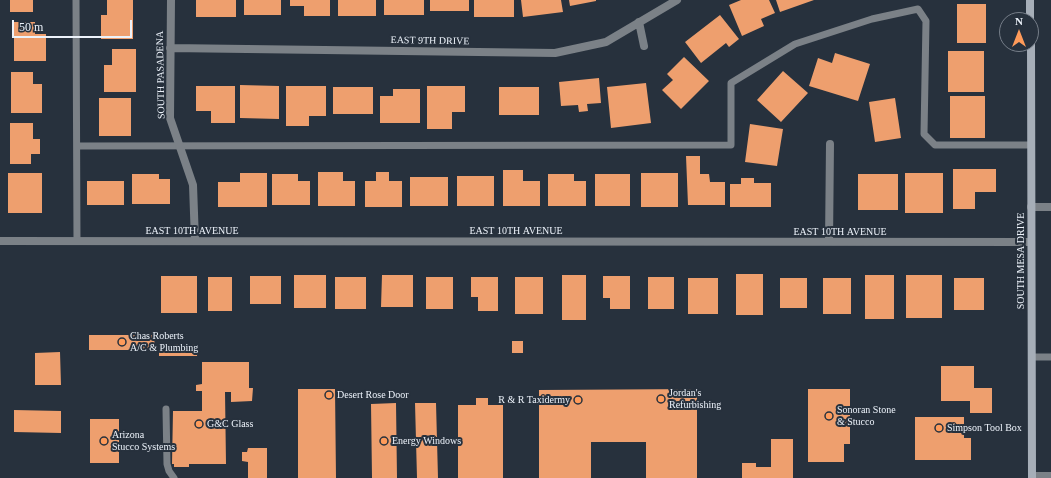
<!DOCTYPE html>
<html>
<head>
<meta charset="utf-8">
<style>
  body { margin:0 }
  #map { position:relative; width:1051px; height:478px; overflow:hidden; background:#27313d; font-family:Georgia,serif }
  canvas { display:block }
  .north { position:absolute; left:999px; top:12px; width:40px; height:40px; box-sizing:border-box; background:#27313d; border:1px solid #767e89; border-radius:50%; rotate:0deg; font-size:11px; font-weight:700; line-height:16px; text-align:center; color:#ecf2fa }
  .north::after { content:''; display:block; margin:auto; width:14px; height:18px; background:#ff9b5a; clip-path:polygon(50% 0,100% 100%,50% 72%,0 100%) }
  .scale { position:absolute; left:12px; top:20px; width:120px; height:18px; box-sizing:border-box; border:2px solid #ecf2fa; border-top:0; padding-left:5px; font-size:12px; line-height:14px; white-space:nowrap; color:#ecf2fa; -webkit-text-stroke:3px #27313d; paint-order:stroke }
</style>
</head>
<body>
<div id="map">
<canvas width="1051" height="478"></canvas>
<div class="north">N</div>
<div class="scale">50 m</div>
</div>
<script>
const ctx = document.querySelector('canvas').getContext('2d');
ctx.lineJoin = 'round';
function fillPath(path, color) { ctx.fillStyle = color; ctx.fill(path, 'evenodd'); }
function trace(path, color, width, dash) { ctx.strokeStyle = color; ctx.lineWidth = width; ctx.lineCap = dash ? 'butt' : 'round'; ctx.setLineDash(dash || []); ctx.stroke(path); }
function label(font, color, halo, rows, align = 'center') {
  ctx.font = font + ' Georgia,serif'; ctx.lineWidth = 4; ctx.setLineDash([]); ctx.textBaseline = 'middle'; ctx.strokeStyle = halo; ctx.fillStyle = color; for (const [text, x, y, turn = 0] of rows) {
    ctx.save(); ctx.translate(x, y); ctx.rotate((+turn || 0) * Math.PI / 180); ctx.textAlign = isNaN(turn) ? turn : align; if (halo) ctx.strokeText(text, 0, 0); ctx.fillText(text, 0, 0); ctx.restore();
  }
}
const building = new Path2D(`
  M10,0h23v12h-23z
  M107,0h26v39h-32v-24h6z
  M196,0h40v17h-40z
  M244,0h37v15h-37z
  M290,0h40v16h-26v-10h-14z
  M338,0h38v16h-38z
  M384,0h40v15h-40z
  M430,0h39v11h-39z
  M474,0h40v17h-40z
  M521,0h40l2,12 -40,5z
  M569,0h27v1l-26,5z
  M741,0h28l6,13 -14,6 3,7 -22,10 -13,-31z
  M776,0h38l-34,12z
  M957,4h29v39h-29z
  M720,15l19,24 -10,8 -3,-4 -25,20 -16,-21z
  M14,22h21v12h11v27h-32z
  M112,49h24v43h-32v-27h8z
  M948,51h36v41h-36z
  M835,53l35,11 -12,37 -49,-15 9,-28 14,5z
  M684,57l25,24 -28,28 -19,-19 11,-10 -6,-6z
  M783,71l25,22 -27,29 -24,-22z
  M11,72h22v12h9v29h-31z
  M599,78l2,25 -14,1 1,7 -9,1 -1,-7 -17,1 -2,-24z
  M646,83l5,40 -40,5 -4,-41z
  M240,85l39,1v33l-39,-1z
  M196,86h39v37h-24v-12h-15z
  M286,86h40v30h-17v10h-23z
  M427,86h38v26h-13v17h-25z
  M333,87h40v27h-40z
  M499,87h40v28h-40z
  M393,89h27v34h-40v-27h13z
  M950,96h35v42h-35z
  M99,98h32v38h-32z
  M895,98l6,40 -26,4 -6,-40z
  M10,123h23v16h7v15h-9v10h-21z
  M750,124l33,5 -6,37 -32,-4z
  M686,156h14v18h9l1,8h15v23h-37z
  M953,169h43v23h-21v17h-22z
  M503,170h20v11h17v25h-37z
  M318,172h25v9h12v25h-37z
  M376,172h13v9h13v26h-37v-26h11z
  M8,173h34v40h-34z
  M240,173h27v34h-49v-25h22z
  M641,173h37v34h-37z
  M905,173h38v40h-38z
  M132,174h27v5h11v25h-38z
  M272,174h26v7h12v24h-38z
  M548,174h26v7h12v25h-38z
  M595,174h35v32h-35z
  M858,174h40v36h-40z
  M457,176h37v30h-37z
  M410,177h38v29h-38z
  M741,178h13v5h17v24h-41v-23h11z
  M87,181h37v24h-37z
  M736,274h27v41h-27z
  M294,275h32v33h-32z
  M382,275h31v32h-32z
  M562,275h24v45h-24z
  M865,275h29v44h-29z
  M906,275h36v43h-36z
  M161,276h36v37h-36z
  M250,276h31v28h-31z
  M603,276h27v33h-20v-11h-7z
  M208,277h24v34h-24z
  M335,277h31v32h-31z
  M426,277h27v32h-27z
  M471,277h27v34h-20v-14h-7z
  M515,277h28v37h-28z
  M648,277h26v32h-26z
  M688,278h30v36h-30z
  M780,278h27v30h-27z
  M823,278h28v36h-28z
  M954,278h30v32h-30z
  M89,335h65l1,15h-66z
  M512,341h11v12h-11z
  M159,344l39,1 -1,11h-38z
  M60,352l1,33h-26v-32z
  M202,362h47v26h4l-1,13 -21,1v-10h-6l1,72h-37v3h-15v-3h-2l1,-53h29v-20h-6v-6l6,-1z
  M941,366h33v22h18v25h-22v-12h-29z
  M298,389h37l1,89h-38z
  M697,389v89h-51v-36h-55v36h-52v-88z
  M808,389h42v55h-6v18h-36z
  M476,398h12v7h15v73h-45v-73h18z
  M396,403l1,75h-25l-1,-74z
  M415,403h21l2,75h-21z
  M14,410l47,1v22l-47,-1z
  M915,417h49v21h7v22h-56z
  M90,419h29v44h-29z
  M771,439h22v39h-51v-15h14v4h15z
  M248,448h19v30h-19v-16l-6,-1v-9h5z`);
const lane = new Path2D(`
  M76,0l1,241
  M77,146l654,-1v-62l64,-39 77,-25 46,-10 8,12 -2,113 11,11h96
  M1032,357h19
  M166,409l1,55 2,7 5,7`);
const street = new Path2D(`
  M171,0l-1,118 23,67 2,56
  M639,22l5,24
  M170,48l385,5 51,-11 71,-42
  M1031,207h20
  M0,241l1031,1
  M829,242l1,-98
  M1032,476h19`);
const secondary = new Path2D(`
  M1030,0v20
  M1031,44l1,434`);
const markers = [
  [122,342,4,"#ff9b5a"],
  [329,395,4,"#ff9b5a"],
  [661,399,4,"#ff9b5a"],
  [578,400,4,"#ff9b5a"],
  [829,416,4,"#ff9b5a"],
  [199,424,4,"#ff9b5a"],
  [939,428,4,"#ff9b5a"],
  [104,441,4,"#ff9b5a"],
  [384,441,4,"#ff9b5a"]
];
const streetNames = [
  ["EAST 9TH DRIVE",430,41,1],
  ["SOUTH PASADENA",161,75,-91],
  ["EAST 10TH AVENUE",192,231],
  ["EAST 10TH AVENUE",516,231],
  ["EAST 10TH AVENUE",840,232],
  ["SOUTH MESA DRIVE",1021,261,-90]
];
const poiNames = [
  ["Chas Roberts",130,336],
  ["A/C & Plumbing",130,348],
  ["Jordan's",669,393],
  ["Refurbishing",669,405],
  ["Desert Rose Door",337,395],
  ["R & R Taxidermy",570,400,"right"],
  ["Sonoran Stone",837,410],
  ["& Stucco",837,422],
  ["G&C Glass",207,424],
  ["Simpson Tool Box",947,428],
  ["Arizona",112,435],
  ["Stucco Systems",112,447],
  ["Energy Windows",392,441]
];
fillPath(building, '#ee9f6e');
trace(lane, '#7b8187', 7);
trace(street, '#7b8187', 8);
trace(secondary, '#a6aeb8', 8);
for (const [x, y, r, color] of markers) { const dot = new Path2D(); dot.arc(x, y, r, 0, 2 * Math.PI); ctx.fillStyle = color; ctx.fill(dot); trace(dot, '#27313d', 1.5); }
label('10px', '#ecf2fa', '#27313d', streetNames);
label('10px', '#ecf2fa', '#27313d', poiNames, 'left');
</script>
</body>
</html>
